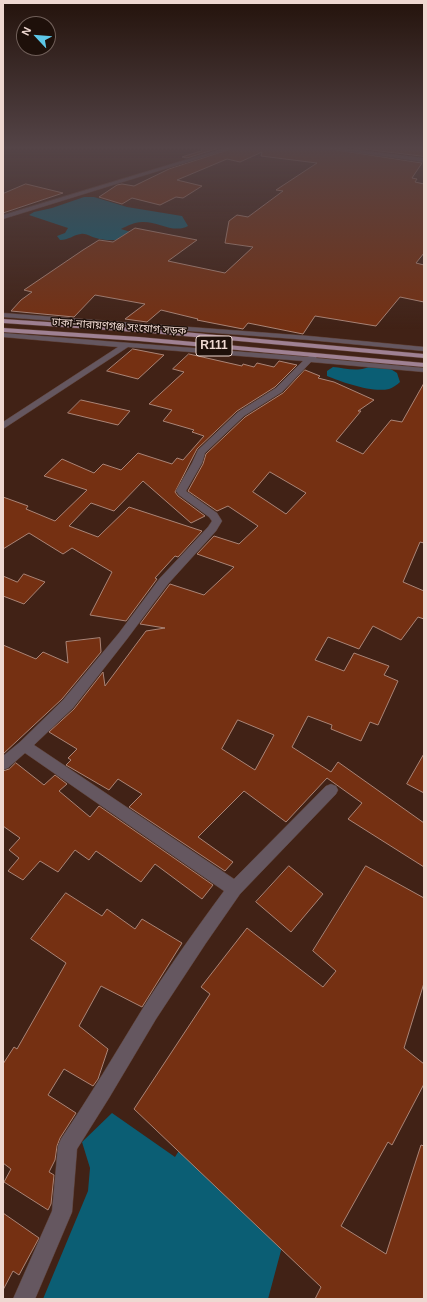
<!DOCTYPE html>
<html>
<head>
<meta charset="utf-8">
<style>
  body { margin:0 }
  #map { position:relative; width:427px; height:1302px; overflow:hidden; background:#412216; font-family:Arial,sans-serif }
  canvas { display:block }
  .frame { position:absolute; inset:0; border:4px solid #eed8d1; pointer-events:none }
  .north { position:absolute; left:16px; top:16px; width:40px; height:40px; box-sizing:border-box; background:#1e100a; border:1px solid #71605a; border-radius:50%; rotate:296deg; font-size:11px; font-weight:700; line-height:16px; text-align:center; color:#eed8d1 }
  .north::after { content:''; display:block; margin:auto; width:14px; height:18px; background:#5dc7e8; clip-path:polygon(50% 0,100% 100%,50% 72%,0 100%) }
</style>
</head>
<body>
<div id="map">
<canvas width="427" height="1302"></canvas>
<div class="frame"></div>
<div class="north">N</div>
</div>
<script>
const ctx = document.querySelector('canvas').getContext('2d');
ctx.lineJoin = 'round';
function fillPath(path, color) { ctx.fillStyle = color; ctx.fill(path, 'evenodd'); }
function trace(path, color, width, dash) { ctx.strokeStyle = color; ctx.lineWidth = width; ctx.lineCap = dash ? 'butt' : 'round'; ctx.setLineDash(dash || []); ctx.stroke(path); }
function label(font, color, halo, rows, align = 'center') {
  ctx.font = font + ' Arial,"Noto Sans Bengali",sans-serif'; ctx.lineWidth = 3; ctx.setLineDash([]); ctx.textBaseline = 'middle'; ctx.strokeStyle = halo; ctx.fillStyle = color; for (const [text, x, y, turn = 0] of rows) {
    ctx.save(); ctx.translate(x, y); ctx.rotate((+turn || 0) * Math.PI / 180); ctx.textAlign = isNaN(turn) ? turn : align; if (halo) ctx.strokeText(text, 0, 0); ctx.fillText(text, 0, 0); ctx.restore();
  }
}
const water = new Path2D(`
  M84,197h10l33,10 55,9 6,10c-14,8 -31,-5 -46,-4 -8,0 -15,4 -21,7l16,5c-12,6 -28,8 -41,4 -5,-1 -10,-5 -15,-4 -8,1 -12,6 -21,6l-3,-4 8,-3 3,-5 -39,-13 5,-3 18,-4z
  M371,365l18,3 8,5 3,9c-3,3 -8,6 -11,7 -17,4 -47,-7 -62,-13v-5l6,-4c11,1 29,6 38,-2z
  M216,1092l78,110 -26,97h-225l45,-108 2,-23 -8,-26 30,-29 63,44z`);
const building = new Path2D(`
  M202,147h20l-35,11 -5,-1 19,-6z
  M237,147h81l104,16 -10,15 5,1 -2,3 9,2v69l-8,10 8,2v37l-24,-5 -24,29 -61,-10 -12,18 -55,-11 -5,6 -46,-9 1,-1 -37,-9 -14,12 -22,-3 20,-15 -50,-9 -21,22 -63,-6 10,-11 11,-8 -8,-2 59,-40 16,-10 14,2 22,-14 62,12 -29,21 57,12 28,-26 -28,-4 4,-22 8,-6 11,2 35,-26 -7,-1 41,-27 -56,-7 1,-4 -22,10 -13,-3 -50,21 25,6 -19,12 -7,-1 -16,8 -28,-7 -10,6 -23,-7 18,-12 5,-1 12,2 35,-17z
  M347,147h77v9z
  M26,184l37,9 -60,20v-19z
  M133,349l31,6 -26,24 -31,-8z
  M189,354l53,12 1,-2 11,3 3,-4 17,4 5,-6 18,4 -22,22 -38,24 -40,38 -22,43 3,4 27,20 -14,7 -48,-42 -29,30 -23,-8 -22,23 29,11 31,-30 73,24 -24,26 -3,-1 -20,22 2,1 -31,42 -36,-6 22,-43 -40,-24 -9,6 -34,-21 -26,16v-52l25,9 -2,3 29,12 32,-31 -43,-14 18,-17 32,14 9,-9 18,6 17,-17 34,11 5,-6 6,2 21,-24 -12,-4 2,-2 -31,-9 9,-11 -23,-6 35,-32 -11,-3z
  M305,370l15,6 -2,2 16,4 40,18 -16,11h3l-25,30 27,13 28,-34 11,2 22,-39v160l-4,-1 -17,40 21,9v28l-6,-2 -17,23 -28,-14 -14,23 -31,-12 -13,23 29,11 10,-18 35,13 -5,9 14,6 -20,44 -8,-3 -9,19 -30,-12 1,-4 -24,-9 -16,31 39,25 7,-10 86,61v44l-76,-48 14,-16 -35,-25 -41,44 -42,-31 -46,46 35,25 -8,9 -96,-64 13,-13 -24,-15 -9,11 -43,-25 5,-5 -3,-2 9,-9 -28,-17 25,-23 29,-37 2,14 41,-55 19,-3 -25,-4 30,-40 34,11 30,-28 -37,-13 17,-18 25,8 19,-18 -30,-20 -11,5 -29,-20 15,-27 3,-10 39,-37 38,-24zM270,472l36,21 -20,21 -33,-22zM238,720l36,15 -19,35 -33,-21z
  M81,400l49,11 -12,14 -50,-12z
  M24,574l21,8 -21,22 -21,-8v-20l14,6z
  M100,638l1,14 -39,47 -59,55v-109l33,14 7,-7 25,11 -2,-21z
  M424,754v39l-17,-9z
  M16,763l28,22 11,-10 12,9 -8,7 31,26 9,-11 114,79 -11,14 -47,-35 -14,18 -45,-31 -7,9 -14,-10 -17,22 -18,-11 -17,19 -15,-9 11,-13 -10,-8 11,-12 -17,-12v-55l6,-2z
  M289,866l34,28 -32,38 -35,-30z
  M366,866l58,32v85l-20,65 20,16v20l-32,61 -4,-3 -47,84 45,28 35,-109 3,1v153h-109l6,-12 -187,-178 76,-115 -9,-7 46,-59 76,59 13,-16 -23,-20z
  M66,893l36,23 5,-7 28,20 7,-10 40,24 -40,64 -41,-21 -22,40 29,23 -10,30 -5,7 -29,-17 -16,26 28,18 -16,25 -3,8 -2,14 -6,12 5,3 -3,29 -3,6 -44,-28 7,-13 -8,-6v-99l11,-17 3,2 49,-86 -35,-24z
  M3,1213l36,25 -20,37 -6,-4 -10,19z`);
const minor = new Path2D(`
  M228,147h8l-233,72v-4z
  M319,147h15l90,11v4z
  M3,313l306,23 115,11v4l-115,-11 -306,-23z
  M3,333l305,24 6,-4 4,2 -2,3 108,10v4l-113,-10 -29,30 -38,24 -39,37 -3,10 -16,28 31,22 5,8 -6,10 -48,53 -41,55 -54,69 -39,37 200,134 92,-93 5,-2 5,2 2,4 -2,4 -96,100 -34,49 -50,76 -47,79 -32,51 -5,63 -37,87h-22l39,-88 6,-65 3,-7c29,-43 55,-87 82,-131 25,-40 53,-79 81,-117l-199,-138 -17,15 -5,2v-14l17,-14 43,-42 56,-67 41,-55 48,-51 4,-6 -3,-4 -30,-22 -3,-4 16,-28 6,-13 40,-38 38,-24 27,-27 -175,-14 -125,82v-7l115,-75 -115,-10z`);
const major = new Path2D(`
  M3,319l148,10 273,25v4l-273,-25 -148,-10z
  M3,328l136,9 285,26v4l-285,-26 -136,-9z`);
const farStreetnames = [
  ["ঢাকা-নারায়ণগঞ্জ সংযোগ সড়ক",119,327,4]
];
const shields = [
  [214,346,36]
];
const shieldNames = [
  ["R111",214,346]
];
fillPath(water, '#0b5e74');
fillPath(building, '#753012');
trace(building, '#aa8476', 1);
trace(minor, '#5d3f34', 1);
trace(major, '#5d3f34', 1);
fillPath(minor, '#655760');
fillPath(major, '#9f8193');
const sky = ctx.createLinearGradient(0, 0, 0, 329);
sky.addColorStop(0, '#24130c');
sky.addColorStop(0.45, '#544447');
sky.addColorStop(1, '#54444700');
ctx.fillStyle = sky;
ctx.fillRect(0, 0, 427, 329);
label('11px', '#eed8d1', '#1e100a', farStreetnames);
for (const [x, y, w] of shields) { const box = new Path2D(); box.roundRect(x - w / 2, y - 10, w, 20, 3); ctx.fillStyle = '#1e100a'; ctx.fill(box); trace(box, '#eed8d1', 1); }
label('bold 12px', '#eed8d1', null, shieldNames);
</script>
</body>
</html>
